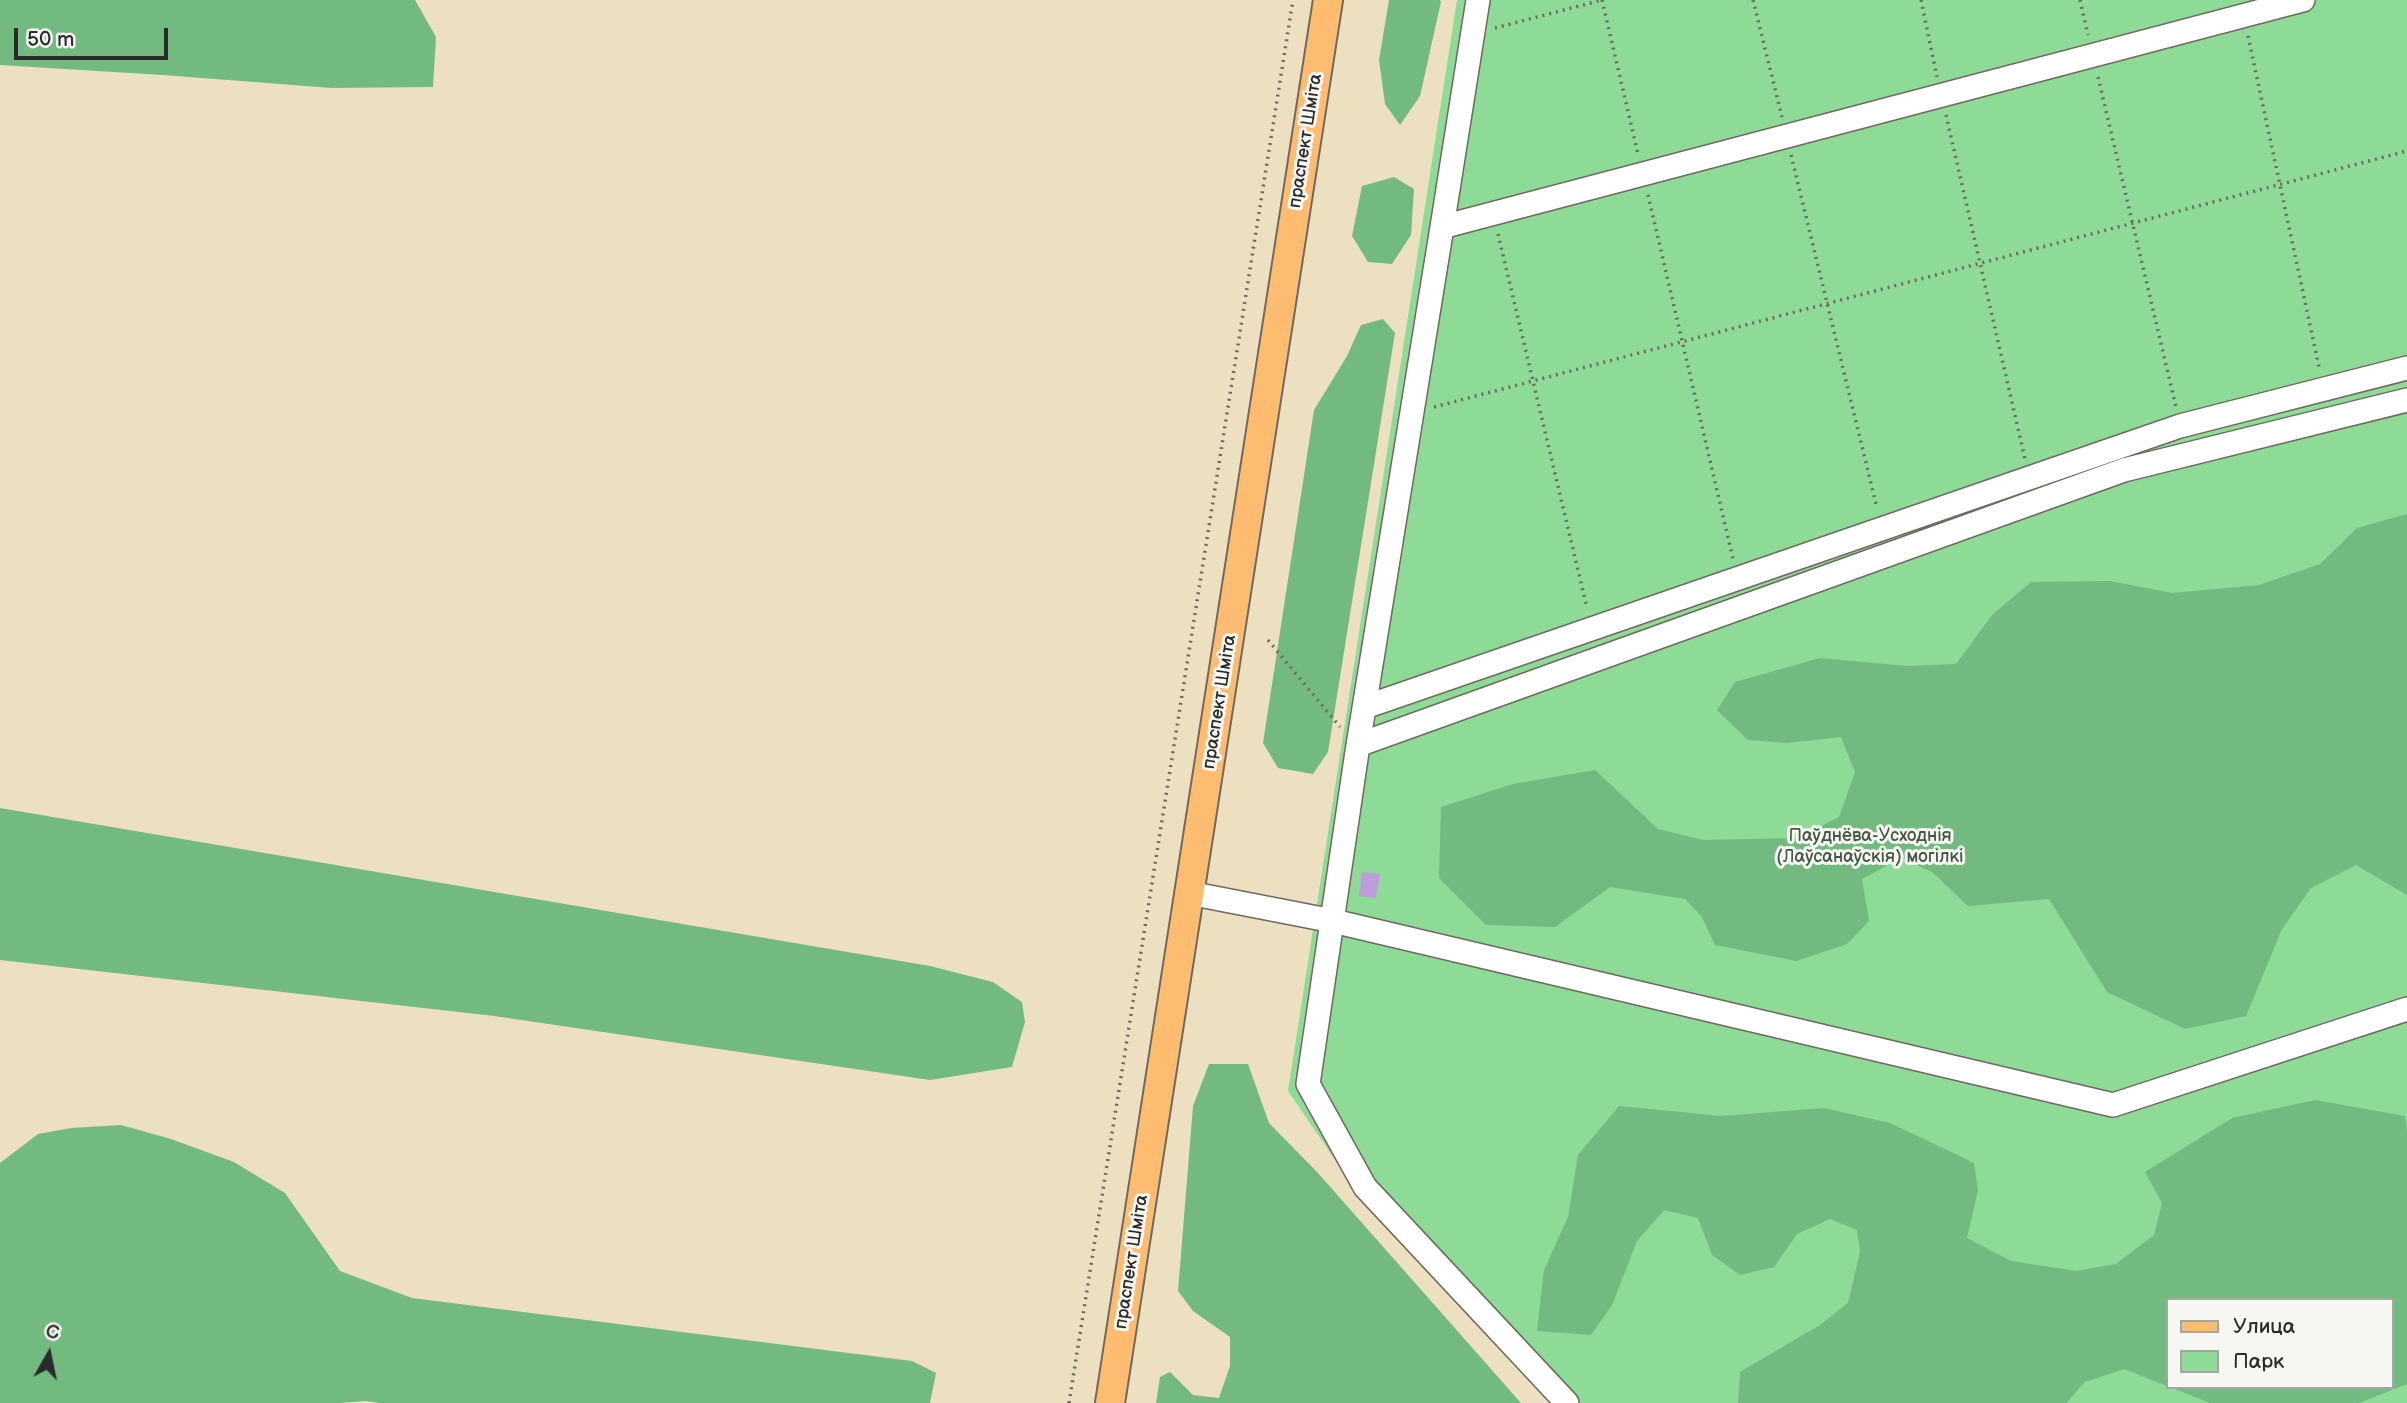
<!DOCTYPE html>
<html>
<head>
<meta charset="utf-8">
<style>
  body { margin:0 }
  #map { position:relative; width:2407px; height:1403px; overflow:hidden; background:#ede0c0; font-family:"Balsamiq Sans",sans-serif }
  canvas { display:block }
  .legend { position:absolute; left:2166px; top:1298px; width:228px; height:91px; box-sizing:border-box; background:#f6f6f2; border:2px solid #a5a5a2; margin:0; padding:9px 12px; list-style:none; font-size:21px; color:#2b2b2b }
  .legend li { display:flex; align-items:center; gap:14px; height:35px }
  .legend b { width:35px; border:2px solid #a5a5a2 }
  .north { position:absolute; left:14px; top:1319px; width:70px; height:70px; -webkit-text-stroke:5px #f6f6f2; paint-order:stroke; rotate:9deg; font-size:19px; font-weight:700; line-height:28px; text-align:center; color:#2b2b2b }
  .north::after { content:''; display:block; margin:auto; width:24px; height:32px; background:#2b2b2b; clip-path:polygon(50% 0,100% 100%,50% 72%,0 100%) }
  .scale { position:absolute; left:14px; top:28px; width:154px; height:32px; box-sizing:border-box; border:4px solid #2b2b2b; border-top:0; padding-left:9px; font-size:21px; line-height:24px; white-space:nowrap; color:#2b2b2b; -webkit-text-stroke:5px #f6f6f2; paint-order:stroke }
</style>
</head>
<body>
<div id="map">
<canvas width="2407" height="1403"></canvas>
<ul class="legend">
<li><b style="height:9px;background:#febc70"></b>Улица</li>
<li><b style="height:19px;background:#8eda97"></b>Парк</li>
</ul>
<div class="north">С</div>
<div class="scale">50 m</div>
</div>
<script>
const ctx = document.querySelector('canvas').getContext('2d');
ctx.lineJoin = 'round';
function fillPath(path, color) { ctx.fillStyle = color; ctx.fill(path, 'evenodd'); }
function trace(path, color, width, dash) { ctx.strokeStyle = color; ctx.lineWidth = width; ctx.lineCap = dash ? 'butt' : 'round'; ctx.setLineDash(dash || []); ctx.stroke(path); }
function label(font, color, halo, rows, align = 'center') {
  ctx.font = font + ' "Balsamiq Sans",sans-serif'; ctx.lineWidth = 6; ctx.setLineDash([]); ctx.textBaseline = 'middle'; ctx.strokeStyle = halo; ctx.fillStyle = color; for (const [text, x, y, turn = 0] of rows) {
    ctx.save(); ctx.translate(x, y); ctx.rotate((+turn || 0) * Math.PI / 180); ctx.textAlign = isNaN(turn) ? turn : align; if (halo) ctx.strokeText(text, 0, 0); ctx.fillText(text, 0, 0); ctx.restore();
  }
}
const green = new Path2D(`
  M1457,0h950v1403h-858l-192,-211 -69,-101zM2167,1300h224v87h-224z`);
const forest = new Path2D(`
  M0,0h415l21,37 -3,50 -101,1 -169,-13 -163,-10z
  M1389,0h51l1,2 -21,94 -20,29 -15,-21 -6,-44z
  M1394,177l20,12 -3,46 -19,29 -24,-2 -16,-26 10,-50z
  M1383,319l12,14 -67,419 -15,22 -35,-6 -15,-25 51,-333 33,-54 14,-31z
  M2407,514v381l-51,-30 -45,23 -29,41 -36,87 -61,13 -78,-37 -58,-93 -81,7 -36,-34 -31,-14 -39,21 7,42 -22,23 -51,17 -81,-16 -13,-28 -17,-18 -75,-12 -55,40 -69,-2 -47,-47 2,-71 72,-23 82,-14 63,59 45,11 95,-2 41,-21 16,-45 -14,-35 -54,6 -39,-3 -31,-30 18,-28 85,-24 87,8 49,-2 36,-49 39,-33 79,-1 62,12 87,-8 61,-21 37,-36z
  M0,808l930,158 63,16 29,20 3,20 -13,45 -82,13 -436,-64 -494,-56z
  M1209,1064h39l21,59 49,50 203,230h-365l4,-26 10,-5 23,23 26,3 11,-32v-29l-37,-26 -15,-20 15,-185z
  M2315,1100l90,16 2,14v254l-48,19h-149l-40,-16h221v-87h-224v86l-43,-17 -39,13 -19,21h-328l2,-31 80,-47 28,-22 12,-51 -3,-22 -27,-11 -33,15 -23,33 -34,8 -28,-20 -14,-37 -34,-8 -27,31 -25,64 -21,30 -54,-4 7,-61 24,-53 10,-62 41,-49 102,10 103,-8 66,15 84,40 4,27 -11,48 44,23 65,10 40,-7 38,-29 8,-32 -17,-31 87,-54z
  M121,1125l50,14 63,23 51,31 55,78 72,27 500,63 24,12 -6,30h-550l-14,-2 -27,2h-339v-240l38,-29 33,-6z`);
const building = new Path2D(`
  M1362,872l18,2 -4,24 -17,-2z`);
const path = new Path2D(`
  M1602,0l36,154
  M1753,0l29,117
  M1921,0l16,77
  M2080,0l8,35
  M1495,28l107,-28
  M2248,36l71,331
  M2098,77l78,330
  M1946,115l79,344
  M1791,155l86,353
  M1648,195l85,364
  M1498,234l89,374
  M1434,407l973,-256
  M1268,640l72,87
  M1069,1403l224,-1403`);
const minor = new Path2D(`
  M1442,227l36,-227
  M1365,707l815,-281 227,-58
  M1358,745l84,-518 861,-227
  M1189,893l144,28 780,184 294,-96
  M1567,1403l-202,-216 -57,-103 50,-339 766,-275 283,-70`);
const major = new Path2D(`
  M1110,1403l218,-1403`);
const streetNames = [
  ["праспект Шміта",1306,141,-81],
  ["праспект Шміта",1220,702,-81],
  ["праспект Шміта",1132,1262,-81]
];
const parkNames = [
  ["Паўднёва-Усходнія",1870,836],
  ["(Лаўсанаўскія) могілкі",1870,857]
];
fillPath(green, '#8eda97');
fillPath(forest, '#72ba80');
fillPath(building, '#bd9edb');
trace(minor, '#6f6a5f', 26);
trace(major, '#6f6a5f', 32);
trace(path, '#6f6a5f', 3.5, [2, 5]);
trace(minor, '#fff', 23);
trace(major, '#febc70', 28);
label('18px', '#2b2b2b', '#f6f6f2', streetNames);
label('18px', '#445746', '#f6f6f2', parkNames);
</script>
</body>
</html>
